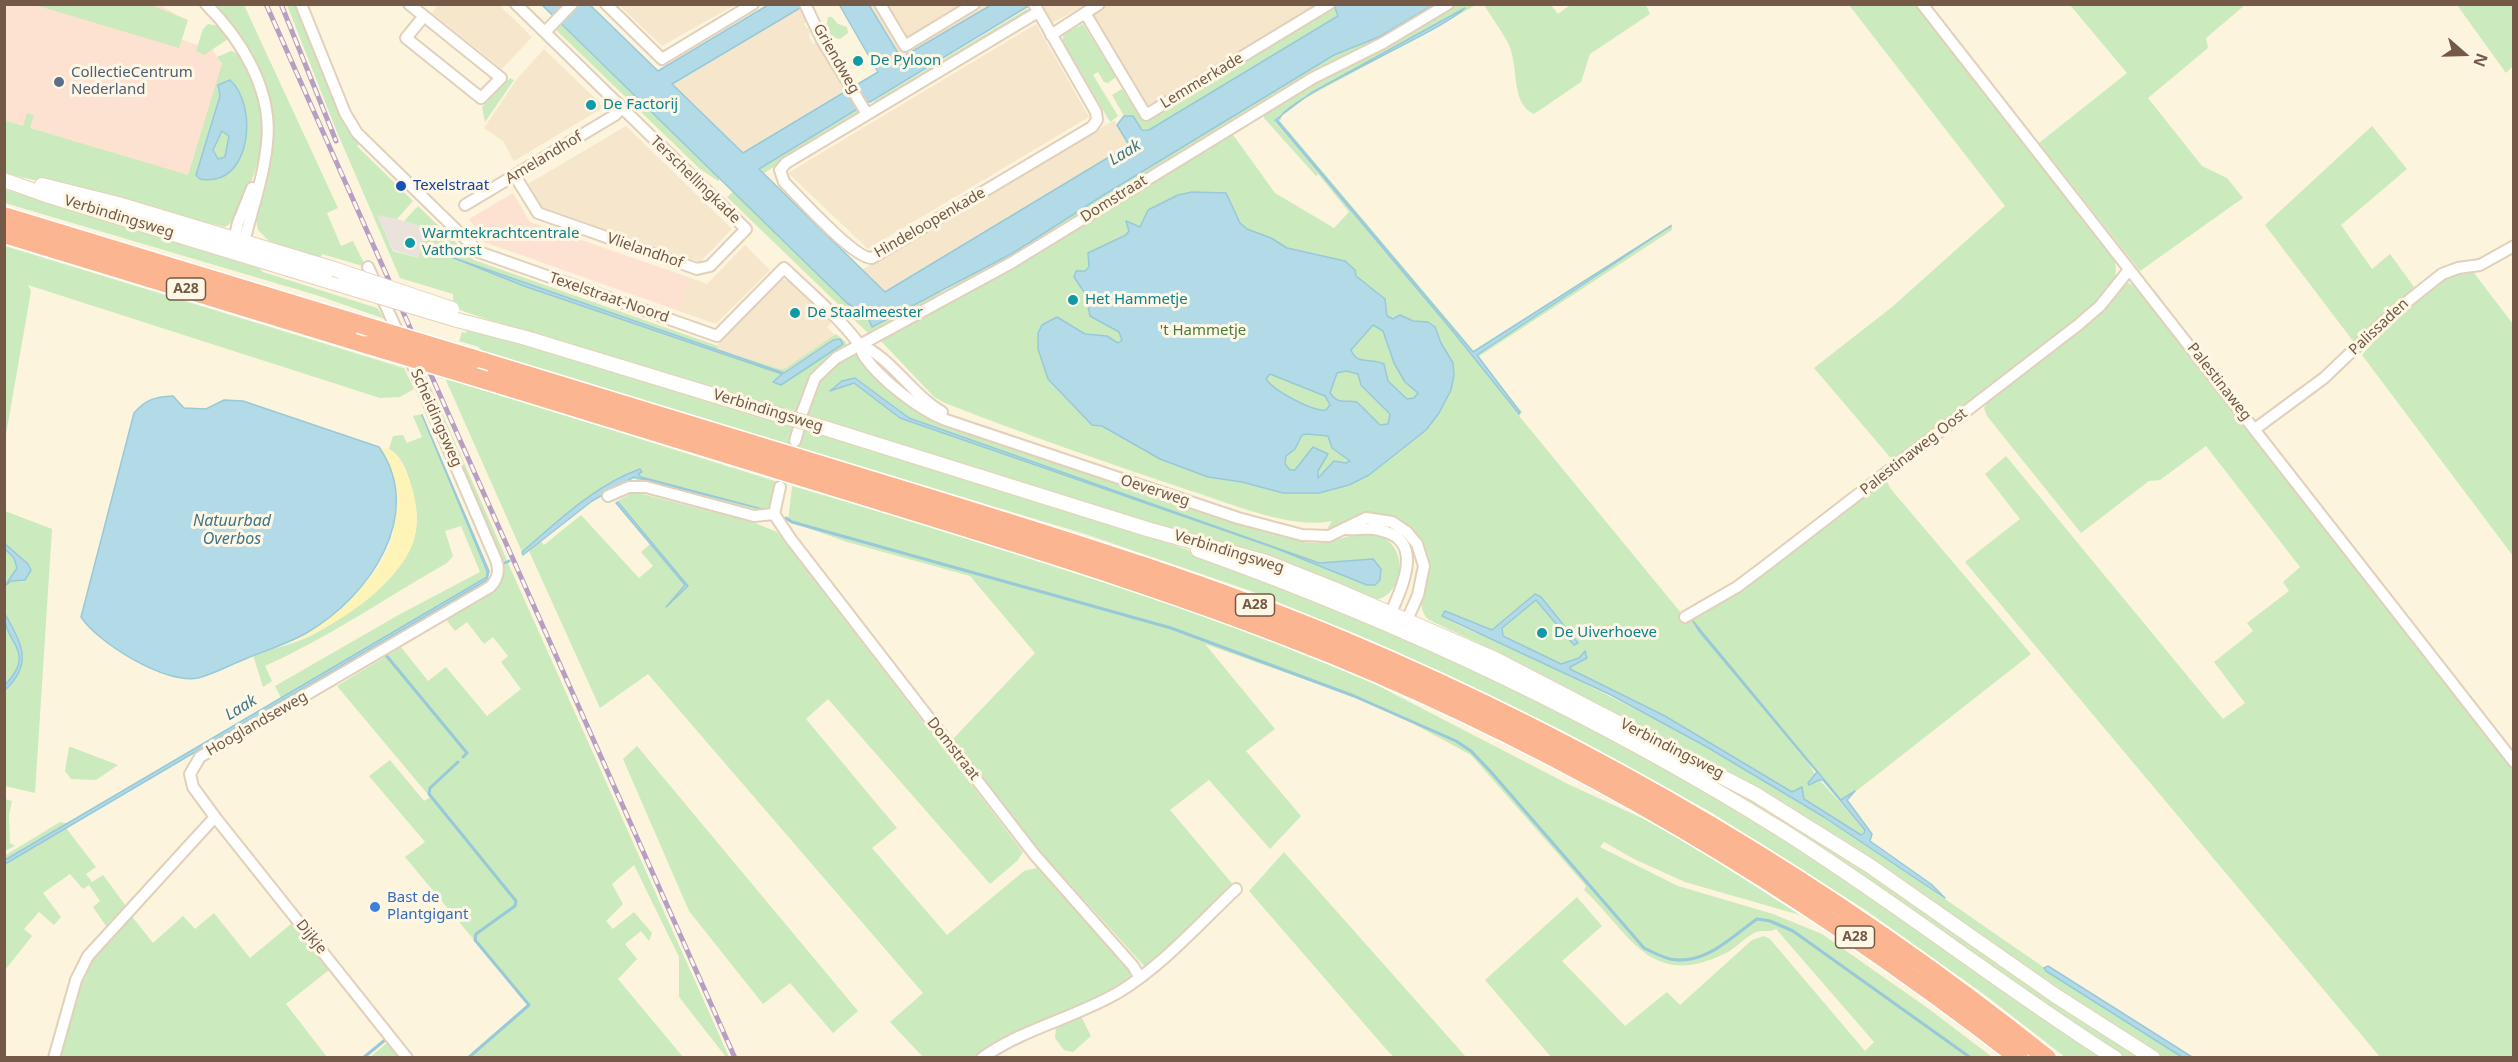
<!DOCTYPE html>
<html>
<head>
<meta charset="utf-8">
<style>
  body { margin:0 }
  #map { position:relative; width:2518px; height:1062px; overflow:hidden; background:#fdf4de; font-family:"Noto Sans",sans-serif }
  canvas { display:block }
  .frame { position:absolute; inset:0; border:6px solid #745a46; pointer-events:none }
  .north { position:absolute; left:2434px; top:24px; width:60px; height:60px; -webkit-text-stroke:4px #fff7e5; paint-order:stroke; rotate:110deg; font-size:16px; font-weight:700; line-height:24px; text-align:center; color:#745a46 }
  .north::after { content:''; display:block; margin:auto; width:21px; height:27px; background:#745a46; clip-path:polygon(50% 0,100% 100%,50% 72%,0 100%) }
</style>
</head>
<body>
<div id="map">
<canvas width="2518" height="1062"></canvas>
<div class="frame"></div>
<div class="north">N</div>
</div>
<script>
const ctx = document.querySelector('canvas').getContext('2d');
ctx.lineJoin = 'round';
function fillPath(path, color) { ctx.fillStyle = color; ctx.fill(path, 'evenodd'); }
function trace(path, color, width, dash) { ctx.strokeStyle = color; ctx.lineWidth = width; ctx.lineCap = dash ? 'butt' : 'round'; ctx.setLineDash(dash || []); ctx.stroke(path); }
function label(font, color, halo, rows, align = 'center') {
  ctx.font = font + ' "Noto Sans",sans-serif'; ctx.lineWidth = 6; ctx.setLineDash([]); ctx.textBaseline = 'middle'; ctx.strokeStyle = halo; ctx.fillStyle = color; for (const [text, x, y, turn = 0] of rows) {
    ctx.save(); ctx.translate(x, y); ctx.rotate((+turn || 0) * Math.PI / 180); ctx.textAlign = isNaN(turn) ? turn : align; if (halo) ctx.strokeText(text, 0, 0); ctx.fillText(text, 0, 0); ctx.restore();
  }
}
const residential = new Path2D(`
  M439,4l60,1 33,32 -30,32 -70,-56z
  M619,5l113,-1 1,2 -71,40z
  M869,5h122l-90,53z
  M1041,5h44l-33,18z
  M1087,5h272l-18,13 -195,88z
  M799,8l8,13 -3,3 6,8 -1,5 4,7 3,-2 29,50 -102,61 -71,-69z
  M1036,24l53,93 -221,132 -80,-76z
  M544,49l60,58 -90,54 -11,-20 -19,-13 33,-49z
  M1114,120l15,25 -245,147 -22,-22z
  M626,126l106,103 -32,33 -158,-55 -14,-23z
  M745,245l25,25 -54,54 -37,-13 12,-33 16,6z
  M783,279l8,3 36,34 4,8 -4,3 8,8 -46,32 -9,2 -64,-20 3,-7z`);
const commercial = new Path2D(`
  M159,4l24,15 -6,19 36,12 16,27 16,55 -34,48 -206,-25 -1,-150z
  M513,193l17,29 161,56 -12,33 -195,-69 -15,-23z`);
const industrial = new Path2D(`
  M380,214l47,14 -9,30 -25,-8 -16,-35z`);
const green = new Path2D(`
  M35,5h116l37,15 -9,28z
  M214,5h30l94,203 -11,5 14,33 12,-5 13,26 -44,-13 -1,4 -52,-17 -11,-11 -2,-11 16,-74 -2,-42z
  M287,5h9l45,110 19,28 -3,3 56,55 -16,18 -20,-4 16,36 25,7 9,-30 -23,-7 14,-15 56,54 244,86 -1,3 63,20 6,-1 50,-34 10,8v4l-12,9 -35,57 -14,-4 -2,2 -294,-90 -35,-12 -1,-14 -53,-16 -63,-146zM450,258l334,115 49,-33 9,4 -61,41 -7,-2 8,-9 -258,-88z
  M1433,5h8l-432,255 -140,74 -142,-137 6,-5 114,111 20,13 2,6 77,-32 388,-235 47,-19z
  M1455,5h21l-175,96 -18,13 -3,7 194,230 198,-127v6l-194,127 44,55 -3,4 10,12 157,191 7,1 62,-43 131,-99 4,10 141,166 -176,138 -13,8 -35,-40 9,16 49,54 -4,5 -246,-142 -122,-63 -48,-19 -3,5c25,16 55,24 82,38 76,37 151,74 225,117 150,88 285,197 433,286h-24l-41,-25 -243,-167 -113,-71 -212,-111 -43,-27 -77,-36c-16,-15 -2,-33 -2,-51 0,-33 -30,-58 -62,-54 -13,2 -25,11 -38,14l5,-8c-41,9 -102,-18 -141,-30 -83,-28 -165,-56 -246,-88l-11,-6 -53,-56 17,-18 78,-40 255,-151 44,61 59,35 15,-16 -31,-38 -2,2 -52,-58v-8l77,-43 44,-21zM1465,8l-180,102 26,-17zM1281,114l-2,9 194,229 198,-125 -194,128 43,57 -2,2 -67,-85 -176,-207v-3z
  M1646,5l4,9 -60,40 -9,28 -47,32c-24,-11 -15,-47 -25,-69 -7,-14 -17,-27 -25,-40h67l7,9 12,-9z
  M1849,5h67l198,253c6,19 -3,30 -15,45l-204,160 -81,-95 78,-61 113,-101z
  M2070,5h175l-39,33 2,10 -60,50 54,68 25,12 16,20 -103,73 -101,-128 88,-70z
  M2457,5h56v61l-7,7z
  M1334,6l5,10 -190,114 -9,-2 -7,-12h-9l-12,-21 10,-6 20,31z
  M1027,9l2,4 -153,92 -2,-4z
  M828,17h4l6,7 9,3 1,6 -8,6 -8,-2 -6,-10z
  M559,23l10,9 151,147 -2,2 -18,-12 -146,-141z
  M208,24l11,2 9,13 -24,16 -8,-4 7,-22z
  M1083,24l33,53 -8,6 -4,-1 -6,-10 -5,3 25,41 -8,6 -48,-82 2,-6z
  M231,51c10,2 13,11 17,20 22,43 16,84 -3,126 -5,12 -9,24 -20,30l-220,-54 -1,-53 19,6 4,-13 7,2 -4,13 158,47 34,-111 -5,-7zM232,82c13,24 19,52 8,78l-44,15 24,-79 -3,-8z
  M510,78l4,2 -29,42 -3,-15z
  M859,109l2,5 -97,59 -4,-4z
  M2372,126l35,43 -66,56 31,44 18,-15 24,33 -58,58 -91,-120z
  M222,131l7,5 -4,21 -7,2 -5,-9z
  M4,189l253,77 6,6 114,36 8,11 -69,-24 -311,-92z
  M5,246l399,122 10,21 -14,8 -20,1 -352,-113 3,6 -26,149z
  M2462,270l12,3 39,51v232l-151,-201c28,-30 59,-75 100,-85z
  M2128,283l5,2 380,485v287h-133l-415,-495 55,-43 -35,-45 21,-18 217,263 22,-16 -31,-41 39,-31 -6,-8 42,-32 -6,-9 17,-15 -94,-121 -46,34 -11,1 -68,52 -94,-117 -3,-8 5,-8 114,-91z
  M467,327l326,99 -3,14 14,-10 12,1 275,85 180,63 269,119 260,147 310,212h-45l-80,-62 -118,-84 -158,-100 -148,-81 -184,-87 -126,-52 -166,-57 -604,-182 -2,-5 -20,-6 3,-9 4,1z
  M852,353l7,1c27,22 53,47 82,66 18,13 70,26 94,34 87,31 174,65 264,87 34,9 62,-19 88,-1 22,16 14,57 -13,60l-555,-178 1,-3 -14,-5 16,-40zM855,378l54,40 410,145 53,-4 9,17 -6,9h-8l-92,-37 -375,-130 -46,-35 -24,8 12,-10z
  M418,371l6,1 83,188 -4,3 1,3 4,-3 221,494h-3l-47,-60v-40l-45,-92 -22,19 11,20 -17,17 7,8 21,-17 18,21 -3,8 -8,-10 -16,13 12,15 -19,20 65,78h-213l59,-51 -124,-149 20,-15 -56,-66 21,-16 34,41 6,-4 -93,-111 64,-39 27,34 18,-14 41,49 34,-27 -20,-27 7,-6 -15,-19 -9,7 -17,-22 -12,9 -10,-13 55,-35z
  M445,378l333,104 -7,23 -11,9 -129,-36 7,-1 123,33 -120,-33 -3,-3 4,-2 -2,-3c-45,16 -83,52 -118,83z
  M422,414l65,157v6l-206,121 -6,-12 127,-73 78,-41 -19,-46 -16,5 8,25 -6,7c-60,34 -118,74 -182,103l7,15 -9,6 -10,-32c20,-7 43,-11 61,-21 34,-18 86,-55 99,-93 6,-16 4,-33 0,-49 -4,-15 -10,-36 -24,-43l4,-13 10,-1 4,8 15,-6 -9,-21z
  M792,486l155,45 256,84 164,65 203,105 74,34 47,26 109,70 -115,-33 -51,-23 -30,-17 -4,5 78,39 95,28 49,20 107,75 63,48h-441l-66,-77 92,-83 25,29 -40,35 63,65 42,-34 13,13 72,-65 12,-4 6,3 95,112 9,-9 -98,-113c-7,4 -14,0 -22,4 -11,6 -19,16 -30,21 -75,36 -94,-21 -140,-64l2,-4 -115,-131 -59,-32 -63,-28 -144,-51 70,85 -29,22 55,65 -31,33 -61,-69 -39,30 65,77 -90,80 -107,-118 -86,-109 83,-87 -65,-77 -123,-34 -59,-21z
  M635,492l120,31 22,9 246,320 -6,9 -27,23 -162,-185 -22,20 91,109 -25,20 75,87 77,-64 13,-3 91,100 4,5 -3,5 -34,21 -81,34 -39,24h-52l-33,-35 33,-29 -275,-319 -48,34 -71,-157 12,-10 3,4 37,-30 58,63 14,-12 -12,-14 9,-8 35,42 -19,21 22,-21 -71,-85z
  M5,511l47,18 -17,264 -30,-7z
  M1429,632l361,186 357,239h-26l-276,-190z
  M637,746l221,265 -25,22 -43,-50 -27,21 -74,-93 -66,-152z
  M69,747h2l47,18 -22,15 -25,-1 -6,-8z
  M5,799l7,2 -3,14 1,28 5,3 -10,5z
  M60,822l9,2 -64,36 -1,-4z
  M66,828l30,39 -10,7 6,8 11,-7 23,31 -20,20 -13,-19 7,-6 -11,-16 -6,4 -13,-15 -27,19 18,24 -7,8 -15,-13 -15,17 8,7 -27,34v-106z
  M1284,852l182,205h-72l-8,-8 -137,-158z
  M214,913l36,45 41,-34 38,46 -43,34 41,53 -269,1 22,-75 12,-24 38,-45 23,29 30,-27 12,13z
  M1081,1016l10,20 -18,16 -9,-2 -9,-12 1,-12z
  M388,1042l12,15 -31,1z`);
const sand = new Path2D(`
  M379,447c18,2 23,15 29,30 8,20 12,43 6,63 -15,46 -84,92 -128,103 40,-19 104,-68 108,-117 1,-9 -1,-19 -1,-27 -1,-21 -2,-35 -14,-52z`);
const water = new Path2D(`
  M542,5h48l68,66 110,-66h37l-133,79 71,69 135,-81 -38,-66 2,-1h27l32,53 90,-53h39l-160,97 -6,-1 -5,7 -100,61 126,123 244,-147 -12,-20 7,-9h9l9,14h7l189,-114 -4,-11h99l-52,31 -47,19 -232,141 -89,57 -141,74 -5,-11 -20,-13z
  M1465,8c-26,26 -183,90 -187,113l195,231 198,-126 -194,129 43,57 -1,2 -68,-85 -176,-209 36,-27z
  M230,80c29,26 21,109 -30,99l-4,-4 24,-79 -2,-11zM222,131l7,5 -4,21 -7,2 -5,-9z
  M1192,192l34,1 14,30 7,6 24,9 16,10 58,13 10,9 1,6 29,23 2,17 6,3 7,-4 13,6 15,1 7,5 6,16 12,20 1,12 -3,15 -12,23 -13,17 -57,45 -20,10 -30,8h-36l-41,-11 -34,-5 -48,-18 -58,-33 -10,-1 -44,-46 -10,-30v-16l4,-8 15,-8 28,17 22,2 11,7 4,-3 -3,-8 -29,-16 -4,-21 -12,-18 2,-6h9l4,-4 -1,-14 38,-18 3,-4 -3,-10 14,6 8,-17 30,-15zM1373,325l10,6 11,32 11,19 13,11 -4,5 -7,1 -19,-18 -4,-17c-12,-7 -27,2 -33,-14zM1346,371l12,3 3,11 29,29 -2,10 -8,1 -23,-23c-13,-3 -17,4 -27,-9l7,-20zM1270,374l55,22 5,9 -4,5c-13,2 -52,-19 -60,-31zM1307,434l21,2 4,12 18,13 -4,2 -12,-2 -16,17v-7l10,-17 -15,-7 -18,23h-5l-5,-6 1,-8 9,-7 7,-14z
  M451,257l333,116 49,-33 7,-1 3,5 -62,41 -8,-3 9,-8 -258,-88z
  M855,378l54,40 410,145 54,-4 8,10 -1,11 -5,5h-8l-92,-37 -375,-130 -46,-35 -24,8 12,-10z
  M173,396l11,12 22,1 18,-9 19,1 136,46c47,68 -10,149 -71,185 -20,12 -42,18 -63,27 -15,6 -31,15 -47,19 -32,7 -100,-35 -117,-61l53,-204c12,-14 21,-16 39,-17z
  M422,415l67,156 -2,9 -482,284v-4l482,-283v-6z
  M640,469l2,3 -4,2 3,3 121,32 -128,-32 -42,24 -69,54 -1,-3c36,-31 73,-67 118,-83z
  M618,502l70,84 -22,21 19,-22 -69,-82z
  M4,543l24,21 3,6 -6,10 -14,1 -6,5 12,-18 -3,-10 -9,-9z
  M1535,594l6,3 37,46 -4,2 -38,-45 -34,28 1,8 58,28 18,-6 6,-7 2,7 -17,9v2l95,47 127,76 10,-5 2,12 57,36 3,-2 1,-3 -42,-50h-4l-10,5 -1,-2 9,-11 -118,-141 -6,-10 148,179 14,-9 -8,9 25,34 -2,7 61,43 14,14 -121,-81 -117,-70 -96,-52 -169,-79 3,-5 47,19z
  M4,612c16,30 31,50 1,78v-5c33,-35 -1,-40 -1,-73z
  M2048,966l144,91h-10l-136,-86 -2,-3z`);
const stream = new Path2D(`
  M786,518l6,4 379,106 183,68 102,45 15,10 20,21 153,176c8,4 18,9 26,11 35,7 61,-22 87,-40l13,2 23,10 178,127
  M503,564l6,-3
  M385,654l82,99 -4,4
  M458,762l-28,26 -1,6 87,107 -1,5 -39,28 -1,6 54,65 -61,53
  M363,1058l22,-18 3,1`);
const minor = new Path2D(`
  M206,4c36,36 67,87 61,139 -3,33 -15,67 -23,99l-5,6
  M301,4l44,109 12,20 122,119 238,84 67,-68c24,23 55,49 75,76 2,4 3,9 5,12 17,24 53,52 79,63l295,99 64,17 27,1 37,-18 26,4 15,10 10,12 7,22 -6,29 -11,25 -6,4
  M409,4l92,74 -20,20 -75,-60 18,-22
  M606,4l56,55 91,-55
  M805,4l17,36 45,74
  M880,4l25,42 69,-42
  M1034,4l62,108 1,8 -5,7 -220,131c-18,1 -73,-61 -88,-76l-4,-12 6,-7 252,-151
  M1922,4l592,758
  M1085,13l61,102 183,-111
  M545,32l27,-28
  M1051,35l48,-31
  M515,176l23,37 159,56 13,-3 36,-37 -230,-225
  M465,205l150,-90 7,-7
  M233,244l5,-21 14,-35
  M368,267l32,70
  M859,344c33,14 52,50 83,68
  M802,413l13,-35 21,-20 175,-95 302,-185 70,-35 65,-39
  M2255,429l69,-51 65,-62 53,-42 16,-6 22,-3 34,-19
  M795,441l4,-13
  M780,487l-6,27 16,24 244,316 99,112 7,12
  M608,496l21,-9h17l108,29 20,-2
  M1346,529c11,1 22,-2 33,1 47,9 23,56 12,83l2,6
  M1685,617l52,-30 28,-21 313,-241 22,-19 29,-36
  M54,1058l22,-78 12,-24 127,-139
  M407,1058l-192,-241 -22,-30 -3,-13 10,-17 290,-170c8,-8 10,-16 6,-27l-87,-203
  M982,1058c42,-30 93,-40 137,-66 43,-26 80,-68 117,-103`);
const secondary = new Path2D(`
  M4,180l42,15 295,90
  M42,185l76,19 216,65
  M457,320l69,18 256,78
  M818,426l329,103 119,33 68,27 161,70 260,135 115,72 186,130 97,62
  M1198,550c204,73 401,166 585,281 114,72 219,155 332,227`);
const motorway = new Path2D(`
  M4,216l355,108
  M4,234l364,111
  M475,359c153,47 306,93 458,140 139,43 278,86 412,142 252,106 489,247 702,417
  M485,380c138,43 276,84 414,127 146,45 292,90 434,148 246,101 476,240 686,403`);
const rail = new Path2D(`
  M266,4l469,1054
  M281,4l55,137`);
const secondaryBridge = new Path2D(`
  M334,269l118,40
  M341,285l116,35
  M782,416l36,10`);
const motorwayBridge = new Path2D(`
  M359,324l116,35
  M368,345l117,35`);
const markers = [
  [858,61,6,"#0f9aa8"],
  [59,82,6,"#5c6f8a"],
  [591,105,6,"#0f9aa8"],
  [401,186,6,"#1a4fb4"],
  [410,243,6,"#0f9aa8"],
  [1073,300,6,"#0f9aa8"],
  [795,313,6,"#0f9aa8"],
  [1542,633,6,"#0f9aa8"],
  [375,907,6,"#3f7fe0"]
];
const shields = [
  [186,289,39],
  [1255,605,39],
  [1855,937,39]
];
const shieldNames = [
  ["A28",186,289],
  ["A28",1255,605],
  ["A28",1855,937]
];
const streetNames = [
  ["Griendweg",836,59,60],
  ["Lemmerkade",1202,81,-31],
  ["Amelandhof",544,158,-31],
  ["Terschellingkade",695,180,44],
  ["Domstraat",1114,199,-32],
  ["Verbindingsweg",119,217,17],
  ["Hindeloopenkade",930,223,-30],
  ["Vlielandhof",645,251,19],
  ["Texelstraat-Noord",609,298,19],
  ["Palissaden",2379,327,-43],
  ["Palestinaweg",2219,382,52],
  ["Verbindingsweg",768,411,17],
  ["Scheidingsweg",436,418,66],
  ["Palestinaweg Oost",1914,452,-38],
  ["Oeverweg",1155,491,18],
  ["Verbindingsweg",1229,552,17],
  ["Hooglandseweg",257,724,-30],
  ["Domstraat",953,749,52],
  ["Verbindingsweg",1672,749,27],
  ["Dijkje",311,937,51]
];
const cultureNames = [
  ["De Pyloon",870,61],
  ["De Factorij",603,105],
  ["Warmtekrachtcentrale",422,234],
  ["Vathorst",422,251],
  ["Het Hammetje",1085,300],
  ["De Staalmeester",807,313],
  ["De Uiverhoeve",1554,633]
];
const serviceNames = [
  ["CollectieCentrum",71,73],
  ["Nederland",71,90]
];
const transitNames = [
  ["Texelstraat",413,186]
];
const parkNames = [
  ["'t Hammetje",1203,331]
];
const shopNames = [
  ["Bast de",387,898],
  ["Plantgigant",387,915]
];
const waterNames = [
  ["Laak",1125,153,-31],
  ["Natuurbad",232,521],
  ["Overbos",232,539],
  ["Laak",241,708,-31]
];
fillPath(residential, '#f5e6cc');
fillPath(commercial, '#fee2d1');
fillPath(industrial, '#ebe3db');
fillPath(green, '#cbeabd');
fillPath(sand, '#fff4b7');
fillPath(water, '#b2dbe7');
trace(water, '#98c9d9', 1.5);
trace(stream, '#98c9d9', 3);
trace(minor, '#e1d0ba', 14);
trace(secondary, '#e6d1b8', 16);
trace(motorway, '#fff', 21);
trace(minor, '#fff', 10);
trace(secondary, '#fff', 14);
trace(motorway, '#fbb691', 18);
trace(rail, '#b69ec5', 5);
trace(rail, '#fff7e5', 3, [9]);
trace(secondaryBridge, '#e6d1b8', 16, []);
trace(motorwayBridge, '#fff', 21, []);
trace(secondaryBridge, '#fff', 14);
trace(motorwayBridge, '#fbb691', 18);
for (const [x, y, r, color] of markers) { const dot = new Path2D(); dot.arc(x, y, r, 0, 2 * Math.PI); ctx.fillStyle = color; ctx.fill(dot); trace(dot, '#fff7e5', 2); }
for (const [x, y, w] of shields) { const box = new Path2D(); box.roundRect(x - w / 2, y - 11, w, 22, 4.5); ctx.fillStyle = '#fff7e5'; ctx.fill(box); trace(box, '#745a46', 1.5); }
label('bold 14px', '#745a46', null, shieldNames);
label('15px', '#745a46', '#fff7e5', streetNames);
label('15px', '#0d838f', '#fff7e5', cultureNames, 'left');
label('15px', '#4e5e75', '#fff7e5', serviceNames, 'left');
label('15px', '#164399', '#fff7e5', transitNames, 'left');
label('15px', '#4b7a3d', '#fff7e5', parkNames);
label('15px', '#366cbe', '#fff7e5', shopNames, 'left');
label('italic 16px', '#3f7689', '#fff7e5', waterNames);
</script>
</body>
</html>
